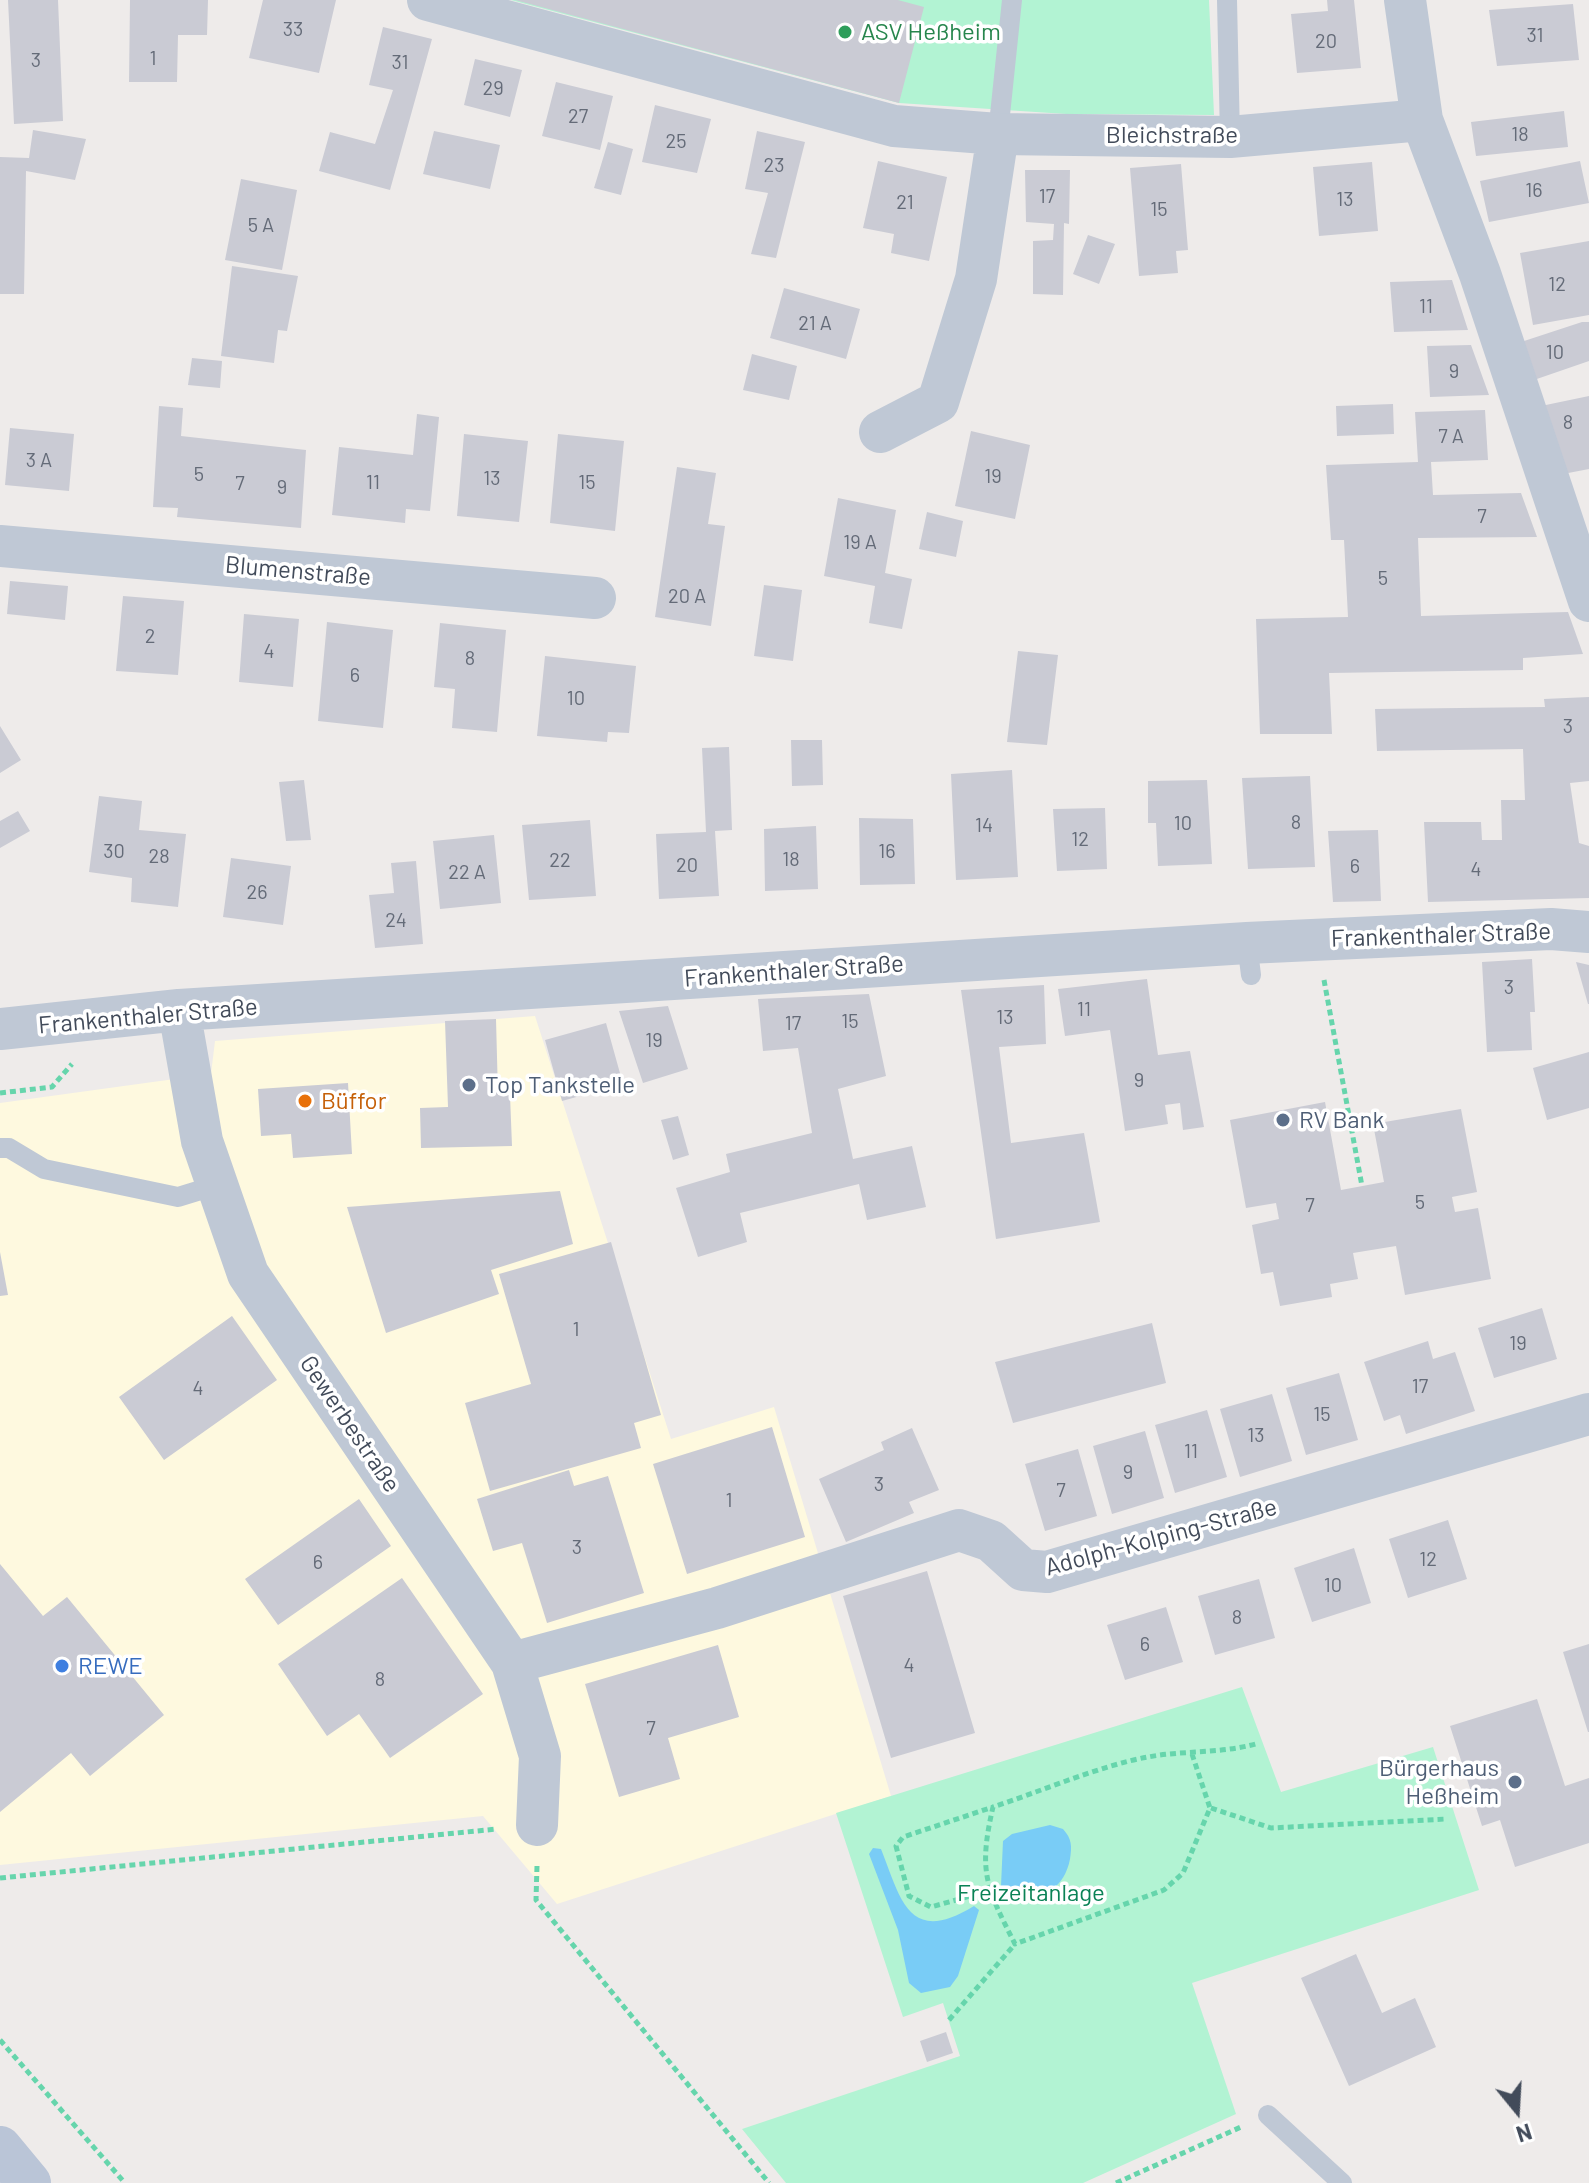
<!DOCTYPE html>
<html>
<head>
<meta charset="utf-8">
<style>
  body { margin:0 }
  #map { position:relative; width:1589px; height:2183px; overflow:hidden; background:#eeebea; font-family:Barlow,sans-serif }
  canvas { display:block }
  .north { position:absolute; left:1477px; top:2071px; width:80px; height:80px; -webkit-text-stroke:6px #fff; paint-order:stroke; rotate:162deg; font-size:22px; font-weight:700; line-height:32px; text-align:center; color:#424b5a }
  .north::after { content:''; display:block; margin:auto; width:28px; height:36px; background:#424b5a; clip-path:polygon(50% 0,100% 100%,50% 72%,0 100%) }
</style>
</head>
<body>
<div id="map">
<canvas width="1589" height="2183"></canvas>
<div class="north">N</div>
</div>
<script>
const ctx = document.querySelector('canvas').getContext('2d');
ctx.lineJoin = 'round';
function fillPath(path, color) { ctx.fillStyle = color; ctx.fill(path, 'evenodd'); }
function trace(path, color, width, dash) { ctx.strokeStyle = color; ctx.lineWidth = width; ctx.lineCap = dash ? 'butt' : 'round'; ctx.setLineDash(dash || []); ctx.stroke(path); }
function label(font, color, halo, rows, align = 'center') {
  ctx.font = font + ' Barlow,sans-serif'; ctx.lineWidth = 7; ctx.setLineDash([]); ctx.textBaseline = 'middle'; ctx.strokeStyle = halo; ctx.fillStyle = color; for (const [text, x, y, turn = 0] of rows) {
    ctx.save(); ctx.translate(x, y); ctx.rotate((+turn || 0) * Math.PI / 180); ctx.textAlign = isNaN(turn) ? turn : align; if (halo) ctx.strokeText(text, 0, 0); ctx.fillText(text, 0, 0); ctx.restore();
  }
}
const commercial = new Path2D(`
  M535,1016l136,423 103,-32 117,389 -334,108 -74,-88 -483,49v-762l211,-29 4,-33z`);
const green = new Path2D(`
  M511,0h698l5,115 -148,-1 -167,-11z
  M1242,1687l39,105 152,-45 46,143 -287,93 44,131 -153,69h-297l-44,-54 218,-73 -17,-53 -40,14 -67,-204z`);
const water = new Path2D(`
  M1050,1825l13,4c9,10 9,17 7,30 -6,31 -29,41 -59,39l-10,-12 2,-45 9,-7z
  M873,1848l8,1c20,51 28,97 93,57l5,4 -21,66 -8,11 -29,6 -12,-10 -11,-53 -29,-76z`);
const building = new Path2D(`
  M8,0h50l5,121 -49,3z
  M130,0h78l-1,35h-29l-1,47h-48z
  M263,0h73l-17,73 -70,-15z
  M515,0h383l26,7 -25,96z
  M1327,0h27l7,68 -64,5 -6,-59 37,-3z
  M1573,4l6,56 -82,6 -8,-56z
  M383,27l49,12 -42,151 -71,-19 11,-39 45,12 18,-54 -24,-5z
  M475,59l47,11 -12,47 -46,-12z
  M556,82l57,14 -13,54 -58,-14z
  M655,105l56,14 -14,54 -55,-11z
  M1564,111l4,36 -92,9 -5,-34z
  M33,130l53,9 -11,41 -49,-9 -2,123h-24v-137l29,1z
  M434,131l66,14 -10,44 -67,-15z
  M757,131l48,11 -29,116 -25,-4 17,-61 -23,-4z
  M608,142l25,7 -12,46 -27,-7z
  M878,161l69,16 -18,84 -38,-8 3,-19 -31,-6z
  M1580,161l9,42 -100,19 -9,-41z
  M1372,162l6,69 -59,5 -6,-69z
  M1181,164l7,86 -12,1 2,22 -39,3 -9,-108z
  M1025,170h45l-1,54 -5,-1 -1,72 -30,-1v-53l20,-1 1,-16 -28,-2z
  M241,179l56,11 -15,80 -57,-10z
  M1088,235l27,9 -16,40 -26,-10z
  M1589,241v74l-56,10 -13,-72z
  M232,266l66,10 -11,55 -9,-1 -4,33 -53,-7z
  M1452,280l16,50 -74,2 -4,-50z
  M784,288l76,21 -14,50 -76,-21z
  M1582,322h7v39l-58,20 -13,-38z
  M1471,345l18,50 -59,2 -3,-51z
  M752,354l45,12 -8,34 -46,-10z
  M192,358l30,3 -2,27 -32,-3z
  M1589,396v73l-26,5 -22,-68z
  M1393,404l1,30 -57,2 -1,-30z
  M159,406l24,2 -2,28 125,14 -5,78 -124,-11 1,-9 -25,-1z
  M1485,410l3,50 -57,2 2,33 88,-2 16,44 -119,1 3,78 147,-4 15,42 -60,4v12l-194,3 3,61h-72l-4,-115 92,-2 -4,-77h-13l-5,-75 92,-3 -3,-50z
  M417,414l22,3 -9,94 -24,-2 -1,14 -73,-8 7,-68 74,8z
  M10,428l64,6 -5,57 -64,-6z
  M971,431l59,14 -15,74 -60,-13z
  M464,434l64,7 -9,81 -62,-6z
  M558,434l66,7 -9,90 -65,-8z
  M677,467l39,6 -8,51 17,2 -14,100 -56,-9z
  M838,498l58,12 -11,63 27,6 -10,50 -33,-6 6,-37 -51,-10z
  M927,512l36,9 -7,36 -37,-8z
  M10,581l58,5 -3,34 -58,-6z
  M764,585l38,5 -9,71 -39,-5z
  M123,596l61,5 -6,74 -62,-4z
  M244,614l55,5 -6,68 -54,-5z
  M327,622l66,8 -10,98 -65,-7z
  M440,623l66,7 -9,102 -45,-4 3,-39 -21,-2z
  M1018,651l40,4 -11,90 -40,-3z
  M545,656l91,10 -7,67 -21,-1 -1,10 -70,-6z
  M1589,697v84l-19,2 9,60 10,3v52l-161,4 -4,-80h57l1,18h20l-1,-40h24l-2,-51 -146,2 -2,-42 170,-2 -1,-8z
  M0,726l21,34 -21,13z
  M791,740h31l1,45 -31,1z
  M729,747l3,83 -17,1 4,65 -60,3 -3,-65 50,-2 -4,-84z
  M1012,770l6,107 -62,3 -5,-106z
  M1310,776l5,91 -67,2 -6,-91z
  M304,780l7,60 -25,1 -7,-59z
  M1207,780l5,84 -54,2 -2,-43h-8v-42z
  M99,796l43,5 -3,29 47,4 -8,73 -47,-5 1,-24 -43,-6z
  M1105,808l2,61 -50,2 -4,-62z
  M18,811l12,20 -30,17v-27z
  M859,818l54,1 2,65 -55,1z
  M590,820l6,76 -67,4 -7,-75z
  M816,826l2,63 -53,2 -1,-62z
  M1378,830l3,71 -48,1 -5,-71z
  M494,835l7,68 -61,6 -7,-68z
  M231,858l60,8 -8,59 -60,-8z
  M416,861l7,83 -48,4 -6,-53 25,-2 -3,-30z
  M1532,959l3,53h-5l2,38 -45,2 -5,-90z
  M1576,962l13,3v39h-1z
  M1147,979l11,76 32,-4 14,76 -21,3 -3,-27 -15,2 3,19 -43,7 -15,-101 -45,6 -7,-47z
  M1044,985l2,59 -47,3 12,96 73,-10 16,89 -104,17 -35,-249z
  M869,994l17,82 -48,13 15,70 59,-13 14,61 -59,13 -8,-36 -119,29 7,29 -49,15 -22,-69 54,-16 -4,-18 86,-21 -14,-85 -35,3 -5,-52z
  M668,1006l20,63 -45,14 -24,-72z
  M496,1019l2,76h12l2,51 -91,2 -1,-40 28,-1 -3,-86z
  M606,1023l17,61 -61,17 -17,-61z
  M1589,1052v56l-42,12 -14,-52z
  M348,1083l4,71 -59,4 -2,-24 -30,2 -3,-47z
  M1325,1102l16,88 43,-8 -11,-58 88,-15 16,83 -25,5 3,15 23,-4 13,71 -86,16 -9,-49 -43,7 5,26 -28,5 2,13 -52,9 -7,-34 -12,2 -9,-49 27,-6 -3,-16 -30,5 -16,-88z
  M678,1116l11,39 -16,5 -12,-40z
  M560,1191l13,53 -82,26 8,24 -113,39 -39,-126z
  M611,1242l50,173 -27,8 7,25 -151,43 -25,-88 66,-19 -32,-110z
  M0,1252l8,43 -8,1z
  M1542,1308l15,51 -63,19 -16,-50z
  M232,1316l45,64 -113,80 -45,-63z
  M1152,1323l14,60 -153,40 -18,-61z
  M1428,1341l5,18 22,-7 20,59 -69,23 -6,-19 -16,6 -20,-59z
  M1339,1373l19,67 -52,15 -20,-67z
  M1272,1394l20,67 -52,16 -20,-68z
  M1207,1410l20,67 -52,16 -20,-68z
  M772,1427l33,110 -118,37 -34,-110z
  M912,1428l27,62 -30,12 5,11 -68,29 -27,-63 65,-29 -3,-8z
  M1145,1431l19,67 -52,16 -19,-68z
  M1078,1449l19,67 -52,15 -20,-67z
  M569,1470l5,16 34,-10 36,117 -97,30 -25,-80 -29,8 -16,-52z
  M359,1499l32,47 -113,79 -33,-46z
  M1448,1520l19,59 -59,19 -19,-59z
  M1354,1548l17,55 -59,19 -18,-54z
  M0,1564l43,52 24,-19 97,118 -74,61 -19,-23 -71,59z
  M927,1571l48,162 -84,25 -48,-162z
  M402,1578l81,116 -93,64 -31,-44 -32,22 -49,-72z
  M1259,1579l16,59 -60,17 -17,-59z
  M1166,1607l17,55 -58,18 -18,-55z
  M1589,1644v88h-1l-25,-80z
  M718,1645l21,72 -71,21 12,41 -61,18 -34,-113z
  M1537,1699l28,87 24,-8v65l-74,24 -15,-47 -18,6 -32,-100z
  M1356,1954l26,59 33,-15 21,49 -87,39 -48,-108z
  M946,2032l7,21 -26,9 -7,-21z`);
const path = new Path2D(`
  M1324,980l38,206
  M0,1093l52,-6 20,-23
  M1192,1754l18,54 -27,65 -19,17 -149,54c-29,-57 -37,-72 -22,-137 46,-15 109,-42 155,-50 37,-7 74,-3 111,-14
  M1211,1808l60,20 175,-9
  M537,1866l-1,34 233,283
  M0,1878l497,-49
  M988,1891l-57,16 -22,-11 -13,-50 7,-9 90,-30
  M949,2020l66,-76
  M0,2040l125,143
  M1116,2183l125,-56`);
const lane = new Path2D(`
  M1227,0l3,137
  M998,134l14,-134
  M1247,943l4,32
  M0,1148h9l35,21 134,28 39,-12
  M1268,2115l74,68`);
const street = new Path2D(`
  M428,0l466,126 104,8 232,3 192,-17 58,154 109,327
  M1405,0l17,120
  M880,432l58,-30 38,-123 22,-145
  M0,546l595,52
  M179,1010l23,131 46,133 264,389 28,93 -3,69
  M0,1029l179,-19 1068,-67 304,-14 38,3
  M512,1663l205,-55 242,-78 32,11 32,29 24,2 542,-158`);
const secondary = new Path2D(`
  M0,2148l29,35`);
const markers = [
  [845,32,8,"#2e9e5b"],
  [469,1085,8,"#5c6f8a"],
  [305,1101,8,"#e8710a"],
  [1283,1120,8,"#5c6f8a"],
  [62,1666,8,"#3f7fe0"],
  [1515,1782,8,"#5c6f8a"]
];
const numberNames = [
  ["33",293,29],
  ["31",1535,35],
  ["20",1326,41],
  ["1",153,58],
  ["3",36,60],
  ["31",400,62],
  ["29",493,88],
  ["27",578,116],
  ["18",1520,134],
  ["25",676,141],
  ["23",774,165],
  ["16",1534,190],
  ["17",1047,196],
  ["13",1345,199],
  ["21",905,202],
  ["15",1159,209],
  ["5 A",261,225],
  ["12",1557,284],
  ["11",1426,306],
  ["21 A",815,323],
  ["10",1555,352],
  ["9",1454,371],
  ["8",1568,422],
  ["7 A",1451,436],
  ["3 A",39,460],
  ["5",199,474],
  ["19",993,476],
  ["13",492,478],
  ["11",373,482],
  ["15",587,482],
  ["7",240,483],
  ["9",282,487],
  ["7",1482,516],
  ["19 A",860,542],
  ["5",1383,578],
  ["20 A",687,596],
  ["2",150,636],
  ["4",269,651],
  ["8",470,658],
  ["6",355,675],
  ["10",576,698],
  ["3",1568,726],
  ["8",1296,822],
  ["10",1183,823],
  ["14",984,825],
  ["12",1080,839],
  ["30",114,851],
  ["16",887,851],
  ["28",159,856],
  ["18",791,859],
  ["22",560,860],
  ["20",687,865],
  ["6",1355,866],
  ["4",1476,869],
  ["22 A",467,872],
  ["26",257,892],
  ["24",396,920],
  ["3",1509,987],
  ["11",1084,1009],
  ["13",1005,1017],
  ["15",850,1021],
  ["17",793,1023],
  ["19",654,1040],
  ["9",1139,1080],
  ["5",1420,1202],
  ["7",1310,1205],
  ["1",576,1329],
  ["19",1518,1343],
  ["17",1420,1386],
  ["4",198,1388],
  ["15",1322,1414],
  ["13",1256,1435],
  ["11",1191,1451],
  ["9",1128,1472],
  ["3",879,1484],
  ["7",1061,1490],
  ["1",729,1500],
  ["3",577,1547],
  ["12",1428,1559],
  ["6",318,1562],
  ["10",1333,1585],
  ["8",1237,1617],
  ["6",1145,1644],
  ["4",909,1665],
  ["8",380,1679],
  ["7",651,1728]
];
const leisureNames = [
  ["ASV Heßheim",861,32]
];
const streetNames = [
  ["Bleichstraße",1172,135],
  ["Blumenstraße",298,571,5],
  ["Frankenthaler Straße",1441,935,-2],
  ["Frankenthaler Straße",794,971,-4],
  ["Frankenthaler Straße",148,1016,-5],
  ["Gewerbestraße",350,1424,56],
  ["Adolph-Kolping-Straße",1161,1537,-15]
];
const serviceNames = [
  ["Top Tankstelle",485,1085],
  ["RV Bank",1299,1120],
  ["Bürgerhaus",1499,1768,"right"],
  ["Heßheim",1499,1796,"right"]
];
const foodNames = [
  ["Büffor",321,1101]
];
const shopNames = [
  ["REWE",78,1666]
];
const parkNames = [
  ["Freizeitanlage",1031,1893]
];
fillPath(commercial, '#fef9df');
fillPath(green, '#b2f3d3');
fillPath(water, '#79ccf6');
fillPath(building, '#cacbd4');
trace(path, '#66d5ac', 5, [6, 4]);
trace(lane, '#bfc8d5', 20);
trace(street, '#bfc8d5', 42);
trace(secondary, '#bac5d7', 44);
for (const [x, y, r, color] of markers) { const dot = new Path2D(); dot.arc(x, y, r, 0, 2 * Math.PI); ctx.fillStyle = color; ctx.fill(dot); trace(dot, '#fff', 3); }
label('20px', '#646b78', null, numberNames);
label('24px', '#27864d', '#fff', leisureNames, 'left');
label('24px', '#424b5a', '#fff', streetNames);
label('24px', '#4e5e75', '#fff', serviceNames, 'left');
label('24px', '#c56008', '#fff', foodNames, 'left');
label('24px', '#366cbe', '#fff', shopNames, 'left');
label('24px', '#0b8256', '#fff', parkNames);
</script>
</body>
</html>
